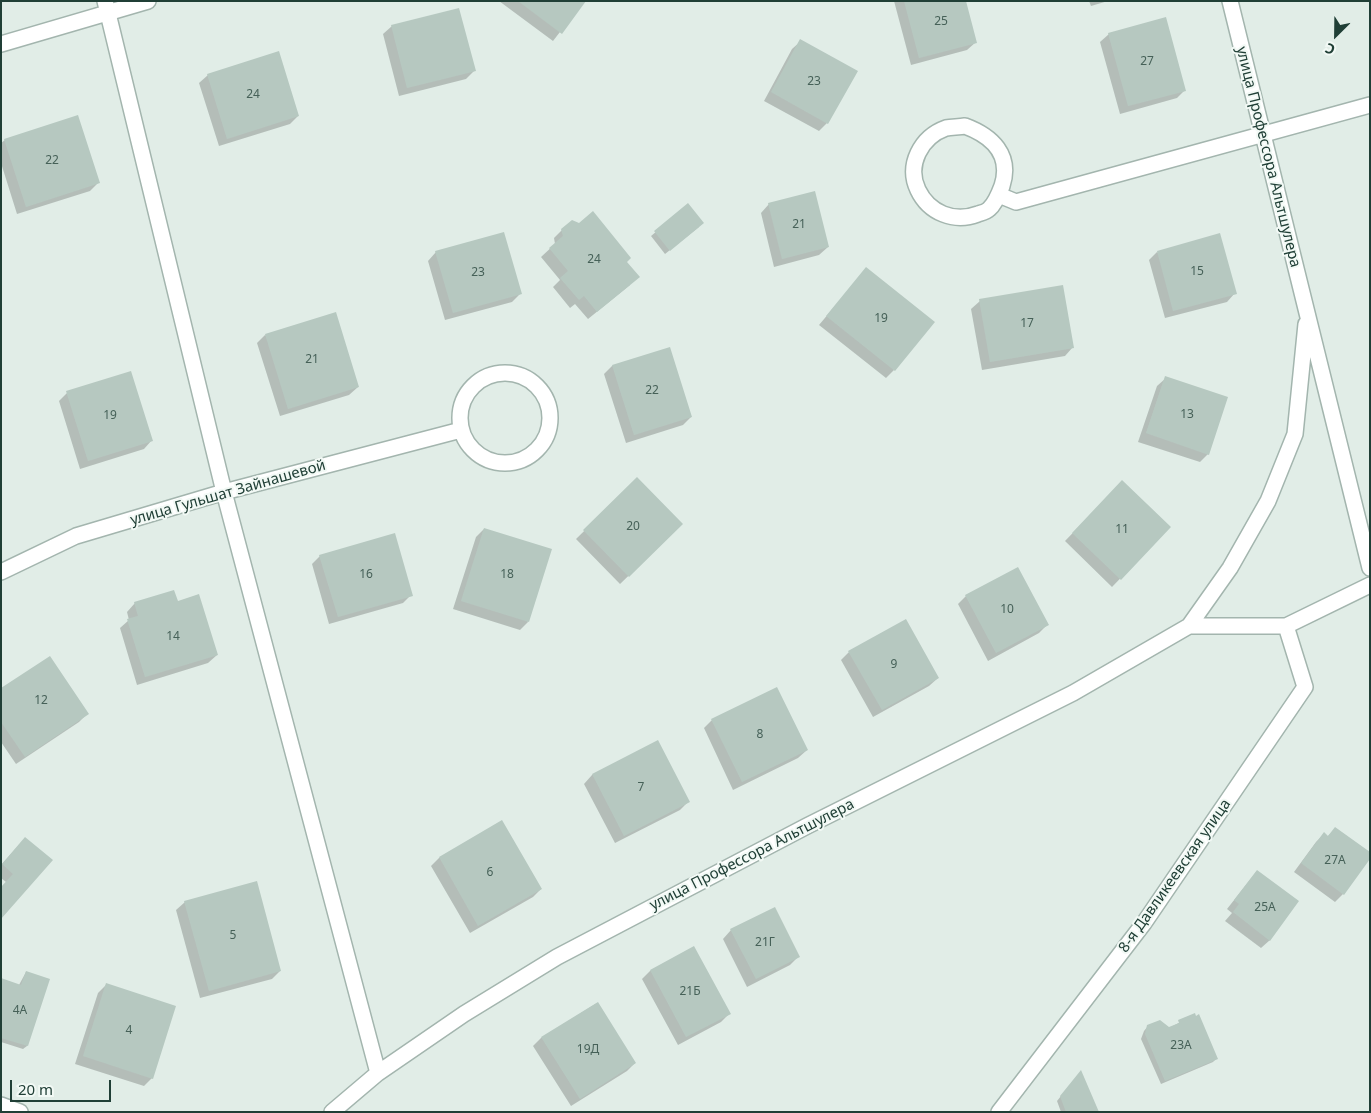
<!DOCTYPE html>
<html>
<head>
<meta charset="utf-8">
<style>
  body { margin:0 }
  #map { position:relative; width:1371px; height:1113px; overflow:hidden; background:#e1ede7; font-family:"Noto Sans",sans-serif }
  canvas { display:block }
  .frame { position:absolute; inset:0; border:2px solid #203f36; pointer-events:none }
  .north { position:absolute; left:1311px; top:10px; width:50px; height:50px; -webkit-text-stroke:4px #f2f9f5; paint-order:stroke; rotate:203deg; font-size:14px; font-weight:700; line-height:20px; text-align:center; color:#203f36 }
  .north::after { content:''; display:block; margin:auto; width:18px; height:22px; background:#203f36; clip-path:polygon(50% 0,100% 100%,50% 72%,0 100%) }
  .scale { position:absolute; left:10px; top:1080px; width:101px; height:22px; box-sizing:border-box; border:2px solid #203f36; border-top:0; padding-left:6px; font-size:15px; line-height:18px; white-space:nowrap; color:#203f36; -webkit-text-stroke:4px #f2f9f5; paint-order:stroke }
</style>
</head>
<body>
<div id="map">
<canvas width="1371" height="1113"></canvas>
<div class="frame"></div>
<div class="north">С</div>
<div class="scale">20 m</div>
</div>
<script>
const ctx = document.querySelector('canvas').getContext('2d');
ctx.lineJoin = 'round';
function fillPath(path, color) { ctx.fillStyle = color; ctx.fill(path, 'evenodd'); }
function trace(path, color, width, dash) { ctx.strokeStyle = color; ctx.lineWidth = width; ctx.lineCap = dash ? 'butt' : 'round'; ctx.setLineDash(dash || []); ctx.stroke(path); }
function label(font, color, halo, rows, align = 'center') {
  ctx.font = font + ' "Noto Sans",sans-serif'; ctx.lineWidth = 4; ctx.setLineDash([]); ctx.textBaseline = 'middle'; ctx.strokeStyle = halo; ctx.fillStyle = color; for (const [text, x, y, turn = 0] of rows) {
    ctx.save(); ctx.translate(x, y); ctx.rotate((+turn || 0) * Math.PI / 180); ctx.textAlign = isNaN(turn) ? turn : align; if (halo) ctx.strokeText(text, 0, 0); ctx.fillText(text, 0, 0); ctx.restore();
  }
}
const shadow = new Path2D(`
  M499,1h85l-31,40z
  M894,1h71l11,41 -9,8 -56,15z
  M1089,1h19l-17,5z
  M392,26l82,45 -8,8 -67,17 -16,-62z
  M1109,34l76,56 -8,8 -57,16 -20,-72z
  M801,41l26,82 -8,8 -55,-30 28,-52z
  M208,75l90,41 -8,8 -71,22 -20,-63z
  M5,140l93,43 -8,8 -73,23 -16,-51v-20z
  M769,204l59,43 -9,8 -45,12 -13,-54z
  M688,205l11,22 -34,27 -14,-18z
  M562,230l64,32 4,23 -42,34 -13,-15 -5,4 -17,-21 7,-7 -19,-23 14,-13 -1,-6z
  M436,252l84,42 -8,8 -67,18 -17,-59z
  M1157,252l78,41 -8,9 -62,16 -16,-58z
  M866,269l28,101 -8,8 -67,-53z
  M980,301l93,46 -8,9 -83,14 -11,-61z
  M265,335l93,52 -9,8 -69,21 -23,-73z
  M669,348l22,69 -8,8 -57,18 -22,-69 8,-8z
  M1166,378l42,76 -8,8 -62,-20 19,-56z
  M67,393l85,47 -8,9 -64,20 -21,-68z
  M637,479l45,45 -62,60 -44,-45z
  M1122,482l48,45 -58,60 -47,-46z
  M484,529l44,93 -8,8 -67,-21 23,-72z
  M320,556l91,39 -8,8 -74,21 -17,-60z
  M966,596l81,29 -8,8 -51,28 -30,-57z
  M135,603h42l40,52 -9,8 -71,22 -17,-57 9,-8 -2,-8z
  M849,652l89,26 -9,8 -56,31 -32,-57z
  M1,690l86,24 -8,8 -63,42 -15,-22z
  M712,720l95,30 -9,8 -65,32 -29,-62z
  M658,742l30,60 -8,8 -65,33 -31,-59 8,-9z
  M502,822l39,67 -8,8 -63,36 -39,-67 8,-8z
  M1335,829l8,65 -8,8 -41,-30 22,-30 8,-8 3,3z
  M25,838l-24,79 5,-35 -5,-4v-13z
  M1257,871l13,69 -9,8 -36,-27 7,-8 -5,-4z
  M185,902l95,69 -8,8 -72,19 -24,-88z
  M731,930l67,27 -8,8 -43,22 -24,-48z
  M694,948l35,66 -8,8 -43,23 -36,-66 8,-8z
  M26,972l22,7 -21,67 -4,3 -22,-7v-62l18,5z
  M106,985l46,93 -8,8 -69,-22 23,-71z
  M597,1003l38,60 -8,8 -56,35 -38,-60 8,-8z
  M1194,1015l23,43 -4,4 -52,22 -20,-45 3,-8 4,-5 21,2z
  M1077,1076l20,36h-36l-4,-11z`);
const building = new Path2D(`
  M518,1h68l-24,33z
  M904,1h62l11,42 -58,15z
  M459,8l17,63 -69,17 -16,-63z
  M1166,17l20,74 -58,15 -20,-73z
  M800,39l58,32 -30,53 -57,-32z
  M279,51l20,65 -72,23 -20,-65z
  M78,115l22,68 -74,24 -22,-68z
  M815,191l14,56 -47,12 -14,-56z
  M688,203l16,20 -34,28 -16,-20z
  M593,211l38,47 -4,4 13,15 -43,35 -13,-16 -5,4 -19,-22 8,-7 -19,-23 14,-12 -2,-7 11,-9 7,3z
  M504,232l18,62 -69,19 -18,-62z
  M1220,233l17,61 -64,17 -16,-60z
  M866,267l69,55 -40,49 -69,-55z
  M1063,285l11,63 -84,14 -11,-63z
  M336,312l23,75 -71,22 -23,-75z
  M670,347l22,70 -58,18 -22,-70z
  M131,371l22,70 -65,20 -22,-70z
  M1165,376l63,21 -19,58 -63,-22z
  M637,477l46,47 -54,53 -46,-47z
  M1122,480l49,47 -50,53 -49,-47z
  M484,528l68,21 -23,73 -68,-21z
  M395,533l18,63 -75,21 -19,-62z
  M1018,567l31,58 -53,28 -31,-58z
  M174,590l4,11 21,-7 19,61 -73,22 -18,-58 11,-3 -4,-14z
  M906,619l33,59 -57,32 -34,-59z
  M50,656l39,58 -64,43 -24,-35v-34z
  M777,687l31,63 -66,32 -31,-63z
  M658,740l32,62 -66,34 -32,-62z
  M502,820l40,69 -64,37 -39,-69z
  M1335,827l35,25v7l-26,36 -43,-32 23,-31 4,4z
  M25,837l28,23 -52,59v-32l12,-13 -11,-10z
  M1257,870l42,31 -29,40 -37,-29 6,-8 -5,-4z
  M257,881l24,90 -72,20 -25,-90z
  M775,907l25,50 -44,22 -26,-50z
  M694,946l37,68 -45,23 -36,-67z
  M26,971l24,8 -22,67 -27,-8v-60l20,7z
  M106,983l70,23 -23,73 -70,-23z
  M598,1002l38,61 -56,36 -39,-62z
  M1195,1013l1,3 3,-2 19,45 -53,22 -20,-47 2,-9 13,-5 9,7 10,-4 -1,-3z
  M1081,1070l18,42h-33l-6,-16z`);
const minor = new Path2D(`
  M105,1l119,491 154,581
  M1230,1l140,567
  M1,44l147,-43
  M965,126c27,10 47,29 37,60 -3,8 -7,18 -13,23 -3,3 -8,4 -11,5 -24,9 -49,-1 -60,-24 -12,-25 3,-53 28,-62 6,-1 13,-1 19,-2z
  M999,195l17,7 354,-97
  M460 418a45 45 0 1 1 90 0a45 45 0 1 1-90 0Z
  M1,572l75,-36 148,-44 237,-62
  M1189,626l41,-58 38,-67 27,-67 11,-110
  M1,1105l19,7
  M332,1112l46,-39 86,-59 93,-57 250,-131 266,-133 116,-67h97l84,-41
  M999,1112l145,-189 161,-236 -19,-61`);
const numberNames = [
  ["25",941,22],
  ["27",1147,62],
  ["23",814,82],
  ["24",253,95],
  ["22",52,161],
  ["21",799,225],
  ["24",594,260],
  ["15",1197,272],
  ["23",478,273],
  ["19",881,319],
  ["17",1027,324],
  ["21",312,360],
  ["22",652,391],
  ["13",1187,415],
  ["19",110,416],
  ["20",633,527],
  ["11",1122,530],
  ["16",366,575],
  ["18",507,575],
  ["10",1007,610],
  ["14",173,637],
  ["9",894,665],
  ["12",41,701],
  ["8",760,735],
  ["7",641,788],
  ["27А",1335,861],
  ["6",490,873],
  ["25А",1265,908],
  ["5",233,936],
  ["21Г",765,943],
  ["21Б",690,992],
  ["4А",20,1011],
  ["4",129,1031],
  ["23А",1181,1046],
  ["19Д",588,1050]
];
const streetNames = [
  ["улица Профессора Альтшулера",1268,157,76],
  ["улица Гульшат Зайнашевой",228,493,-16],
  ["улица Профессора Альтшулера",752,855,-27],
  ["8-я Давликеевская улица",1175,876,-55]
];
fillPath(shadow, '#0003');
fillPath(building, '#b6c8c0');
trace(minor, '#a3b5ae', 18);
trace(minor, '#fff', 15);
label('12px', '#466158', null, numberNames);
label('15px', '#203f36', '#f2f9f5', streetNames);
</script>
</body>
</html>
